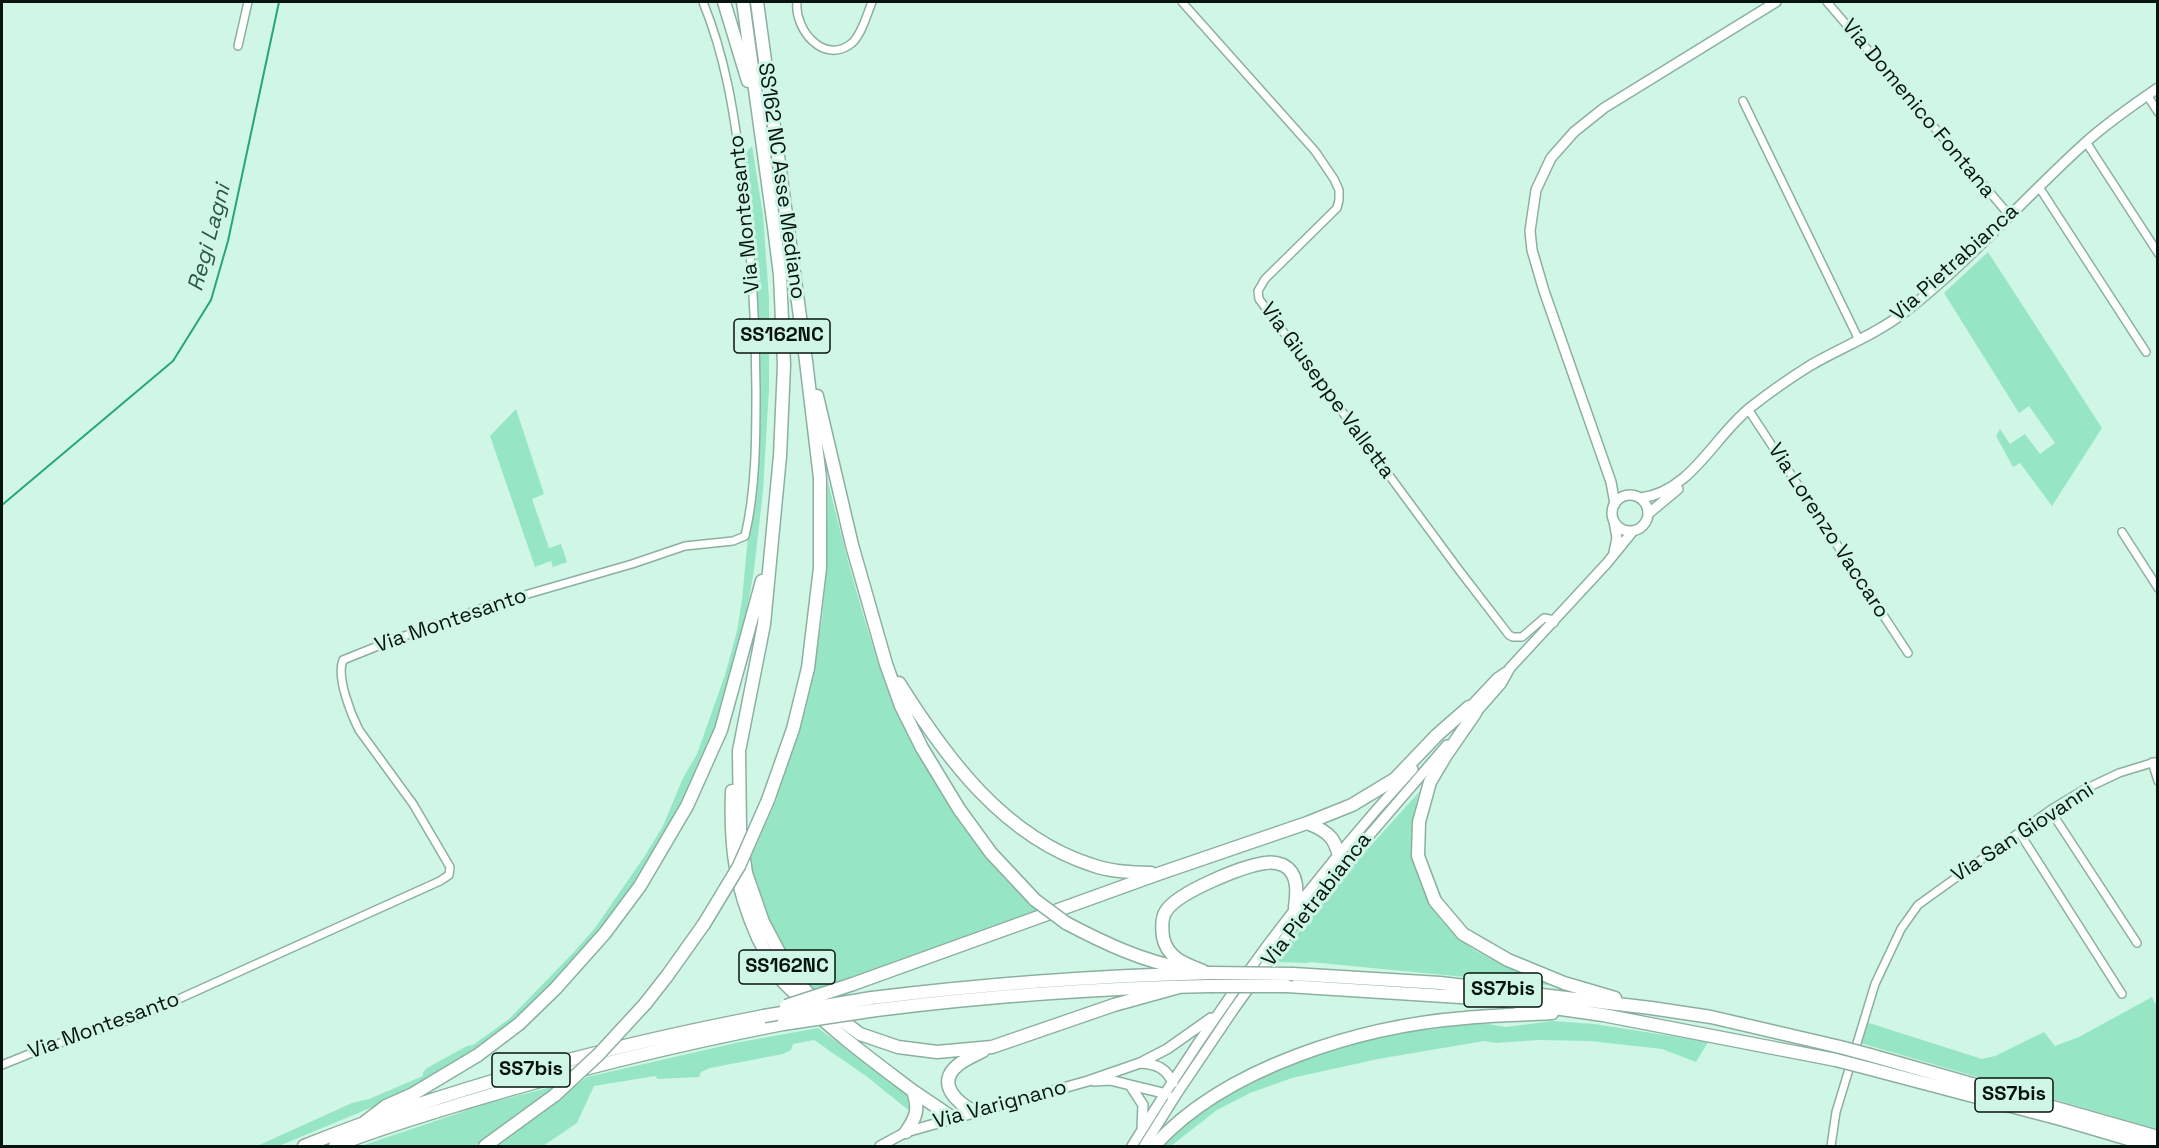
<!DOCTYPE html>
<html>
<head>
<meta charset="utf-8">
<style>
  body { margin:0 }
  #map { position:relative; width:2159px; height:1148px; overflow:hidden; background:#d0f6e6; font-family:"Space Grotesk",sans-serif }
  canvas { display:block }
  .frame { position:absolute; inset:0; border:3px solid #07140f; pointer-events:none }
</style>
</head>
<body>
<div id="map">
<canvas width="2159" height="1148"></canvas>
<div class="frame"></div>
</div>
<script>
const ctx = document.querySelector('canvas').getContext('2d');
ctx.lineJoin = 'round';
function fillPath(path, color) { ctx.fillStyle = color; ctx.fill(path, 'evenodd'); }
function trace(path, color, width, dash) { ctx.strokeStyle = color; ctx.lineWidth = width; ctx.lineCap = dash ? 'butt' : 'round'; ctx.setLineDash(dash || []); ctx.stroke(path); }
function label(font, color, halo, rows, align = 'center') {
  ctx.font = font + ' "Space Grotesk",sans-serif'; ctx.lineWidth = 6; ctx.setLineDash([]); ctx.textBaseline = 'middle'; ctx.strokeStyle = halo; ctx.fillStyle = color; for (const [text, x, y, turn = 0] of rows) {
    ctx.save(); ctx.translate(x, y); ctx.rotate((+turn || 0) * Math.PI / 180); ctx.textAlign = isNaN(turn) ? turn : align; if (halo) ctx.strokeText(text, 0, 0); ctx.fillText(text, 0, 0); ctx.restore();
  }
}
const green = new Path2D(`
  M752,146l11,69 6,84v89l-6,103 -9,79 -10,56 -28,100 -36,85 -23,39 -40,61 -72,83 -49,43 -90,56 -127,53h-22l95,-43 17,-4 54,-23v-4l4,-4 40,-22 6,-1 36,-26 64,-66 22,-25 49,-71 19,-31 20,-48 14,-24 28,-79 12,-44 5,-31 16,-170 -16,-273z
  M1988,252l114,176 -50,78 -32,-43 -7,4 -17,-31 4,-7 10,15 15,-10 15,20 15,-11 -26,-37 -10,7 -75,-120z
  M516,409l28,85 -12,5 17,49 12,-4 6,18 -14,5 -2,-6 -16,6 -45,-131z
  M828,482c17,69 35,139 59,206 6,17 15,34 23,50 33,65 74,126 129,174l-228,79 -30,-41 -25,-60 -7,-30 26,-57 29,-92 8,-33 10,-59 4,-45z
  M1419,792c-17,61 3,126 59,160 24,14 54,23 80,34l-248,-24 -3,1 -32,-1 63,-80z
  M2152,997l6,12 -1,120 -297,-86 6,-21 116,37 13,-3 49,-24 11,14 24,-9z
  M1552,1021l43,3 113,18 -12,20 -34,-13 -72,-8 -52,-1 -42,3 -12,-2 -106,18 -86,19 -42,15 -33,17 -46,36h-8l28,-26 41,-28 34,-17 48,-19 65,-19 57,-10 46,-4 24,4z
  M818,1028l89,66 4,5 1,14 -46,-37 -52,-36 -21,4 -2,6 -8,4 -73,14 -9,4 -2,5 -41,2 -3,-3 -61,10 -17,37 -34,23h-45l89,-69 153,-35z
  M556,1086l-35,29 -47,31h-113l131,-44z`);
const stream = new Path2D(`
  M2,505l171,-144 38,-61 17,-59 51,-239`);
const street = new Path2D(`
  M797,2c-3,27 27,64 55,41 10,-9 15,-29 20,-41
  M1182,2l133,149 19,28 5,11v10l-2,8 -72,71 -7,12 1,8 200,271 50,65 4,2h9l22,-19 6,1 4,4
  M1827,2l183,214
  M238,46l10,-44
  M2147,95l11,17
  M1743,101l116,239
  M2086,142l72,111
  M2039,187l107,165
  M1748,409l160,244
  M2122,532l36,56
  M2152,762l6,19
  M2050,810l87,133
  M2019,832l103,162
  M2,1065l37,-15 102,-34 299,-135 9,-6 1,-8 -37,-63 -54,-74c-8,-16 -23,-53 -16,-70l50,-20 104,-37 135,-39 53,-18 48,-5 12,-5c11,-47 11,-98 11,-145 0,-75 -5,-148 -15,-222 -7,-58 -16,-113 -38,-167
  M1831,1146l5,-34 39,-128 26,-55 17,-24 132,-95 33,-20 36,-17 39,-12`);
const secondary = new Path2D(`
  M1612 513a18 18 0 1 1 36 0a18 18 0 1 1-36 0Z
  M1641,498c51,-7 73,-62 110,-91 19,-15 39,-29 60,-42 31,-18 66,-31 95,-54 64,-50 118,-113 179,-168 22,-20 48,-38 73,-55
  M1615,504l-4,-22 -67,-191 -12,-41 -2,-19 6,-41 15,-32 23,-26 30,-24 172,-106
  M1648,514l30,-25
  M1614,552l3,-14 -3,-17
  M1467,710l30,-32 9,-6
  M1472,717l29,-33 9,-16 97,-105 26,-32
  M1140,1063c17,1 26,5 33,20
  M1094,1081l16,-1 20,5 13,20 -1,24
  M1130,1085l37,9
  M880,1146l26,-14 182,-51 52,-18 27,-14 44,-31
  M1132,1146c82,-134 174,-261 281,-377
  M1144,1146l32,-51 58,-86 71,-99 142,-165`);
const highway = new Path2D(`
  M724,2l24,79
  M743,2l31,225 6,48 4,90 -4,91 -16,168 -25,127 1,79 6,43 17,49 25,47 12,16 17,17 43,32 38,13 39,5 55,-5 122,-42 65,-18
  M757,2l49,359 14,117v90l-12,100 -15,61 -25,71
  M817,396l35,149 34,119 15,42 21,42 37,61 32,44 44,47
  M899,683c47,75 105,154 193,182 19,7 39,7 59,8
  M1475,713l-29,42 -16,27 -11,40 -1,34 17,45 28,33 45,26 56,23 51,15
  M732,791c-2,56 3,95 26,147 7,13 13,28 22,40 7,9 18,17 26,26 33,32 70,59 107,87 6,18 4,25 -7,41
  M1307,823c24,9 30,17 34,44
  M1066,923c38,20 76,38 119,46
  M1203,971c-18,-7 -36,-13 -40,-34 -1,-8 -2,-19 3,-26 12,-19 77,-45 99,-48 5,-1 13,0 18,2 16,8 14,28 12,42
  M1293,974l147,9 211,25 60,9 129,30
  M853,984l305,-110 149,-51 45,-18 43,-26 42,-44 32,-28
  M1287,986l205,13 111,16 233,45
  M872,998c113,-14 225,-22 338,-25
  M645,1004l22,-28 37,-52
  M876,1010c112,-14 223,-22 335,-24
  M1870,1055l288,82
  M1867,1068l197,52 88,26
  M913,1091l40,27
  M975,1112c-18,-9 -40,-29 -17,-47 7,-6 17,-10 25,-14
  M365,1122l21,-16 27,-12 65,-39 41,-31 37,-36 49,-55 35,-47 47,-80 34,-76 41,-149
  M304,1146c148,-59 304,-100 460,-130
  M335,1146c42,-17 86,-30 129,-43 105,-32 211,-58 319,-79
  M485,1146l70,-51
  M1154,1146c71,-79 208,-120 311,-128 29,-3 58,-3 87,-5`);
const highwayBridge = new Path2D(`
  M1035,900l31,23
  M704,924l35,-58 29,-66
  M1210,973l83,1
  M1211,986h76
  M786,1006l67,-22
  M764,1016l108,-18
  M783,1024l93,-14
  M1840,1047l30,8
  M1836,1060l31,8
  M555,1095l44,-41 46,-50`);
const shields = [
  [782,336,96],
  [787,967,96],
  [1503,990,78],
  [531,1070,78],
  [2014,1095,78]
];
const shieldNames = [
  ["SS162NC",782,336],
  ["SS162NC",787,967],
  ["SS7bis",1503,990],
  ["SS7bis",531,1070],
  ["SS7bis",2014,1095]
];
const streetNames = [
  ["Via Domenico Fontana",1918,109,50],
  ["SS162 NC Asse Mediano",781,181,82],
  ["Via Montesanto",745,214,-96],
  ["Via Pietrabianca",1955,263,-42],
  ["Via Giuseppe Valletta",1327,391,54],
  ["Via Lorenzo Vaccaro",1828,531,57],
  ["Via Montesanto",451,621,-19],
  ["Via San Giovanni",2023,833,-33],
  ["Via Pietrabianca",1317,900,-52],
  ["Via Montesanto",104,1026,-20],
  ["Via Varignano",1000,1105,-15]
];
const waterNames = [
  ["Regi Lagni",210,238,-75]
];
fillPath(green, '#96e6c6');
trace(stream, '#27a57e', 2);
trace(street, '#8cb0a0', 10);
trace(secondary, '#8cb0a0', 12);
trace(highway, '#8cb0a0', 15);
trace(street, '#fff', 7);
trace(secondary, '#fff', 9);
trace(highway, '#fff', 12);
trace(highwayBridge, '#8cb0a0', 15, []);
trace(highwayBridge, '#fff', 12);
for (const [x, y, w] of shields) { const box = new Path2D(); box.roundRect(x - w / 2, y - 17, w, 34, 4.5); ctx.fillStyle = '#d0f6e6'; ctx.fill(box); trace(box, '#07140f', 1.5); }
label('bold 20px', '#07140f', null, shieldNames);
label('21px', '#07140f', '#d0f6e6', streetNames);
label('italic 22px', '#285847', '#d0f6e6', waterNames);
</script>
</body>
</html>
